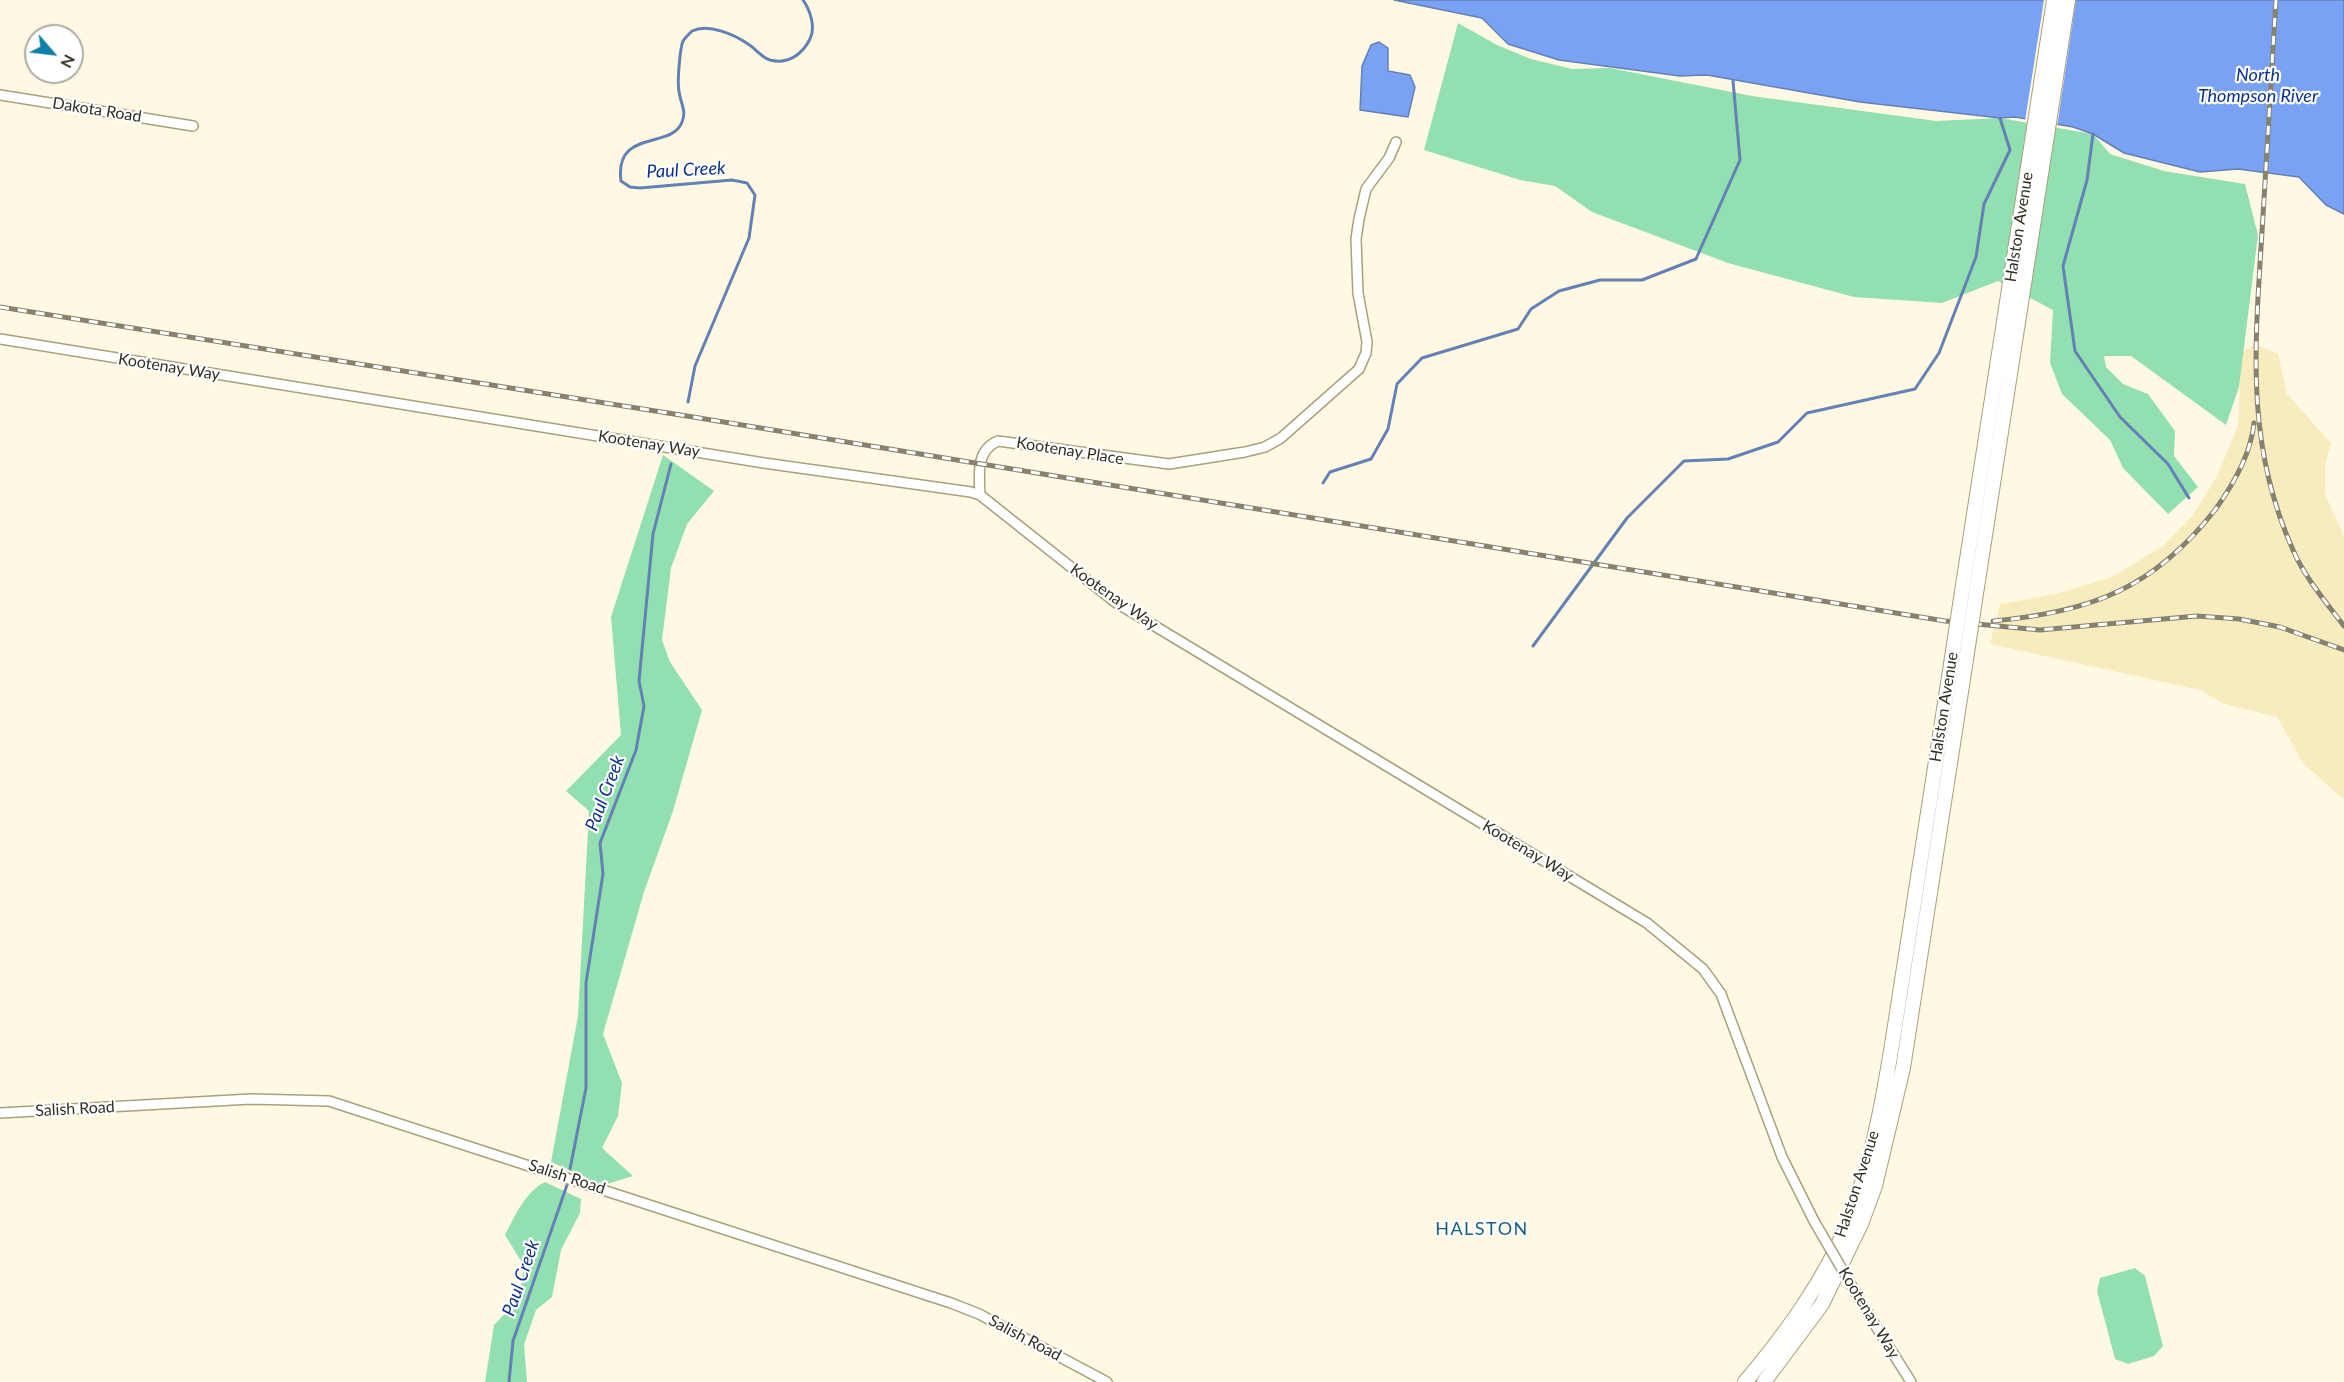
<!DOCTYPE html>
<html>
<head>
<meta charset="utf-8">
<style>
  body { margin:0 }
  #map { position:relative; width:2344px; height:1382px; overflow:hidden; background:#fff9e3; font-family:Lato,sans-serif }
  canvas { display:block }
  .north { position:absolute; left:24px; top:24px; width:60px; height:60px; box-sizing:border-box; background:#fff; border:2px solid #adaca6; border-radius:50%; rotate:118deg; font-size:16px; font-weight:700; line-height:24px; text-align:center; color:#322f20 }
  .north::after { content:''; display:block; margin:auto; width:21px; height:27px; background:#0e80a7; clip-path:polygon(50% 0,100% 100%,50% 72%,0 100%) }
</style>
</head>
<body>
<div id="map">
<canvas width="2344" height="1382"></canvas>
<div class="north">N</div>
</div>
<script>
const ctx = document.querySelector('canvas').getContext('2d');
ctx.lineJoin = 'round';
function fillPath(path, color) { ctx.fillStyle = color; ctx.fill(path, 'evenodd'); }
function trace(path, color, width, dash) { ctx.strokeStyle = color; ctx.lineWidth = width; ctx.lineCap = dash ? 'butt' : 'round'; ctx.setLineDash(dash || []); ctx.stroke(path); }
function label(font, color, halo, rows, align = 'center') {
  ctx.font = font + ' Lato,sans-serif'; ctx.lineWidth = 4.5; ctx.setLineDash([]); ctx.textBaseline = 'middle'; ctx.strokeStyle = halo; ctx.fillStyle = color; for (const [text, x, y, turn = 0] of rows) {
    ctx.save(); ctx.translate(x, y); ctx.rotate((+turn || 0) * Math.PI / 180); ctx.textAlign = isNaN(turn) ? turn : align; if (halo) ctx.strokeText(text, 0, 0); ctx.fillText(text, 0, 0); ctx.restore();
  }
}
const built = new Path2D(`
  M2255,344l23,10 9,40 44,49 -6,22v29l19,42v264l-41,-37 -26,-46 -53,-13 -24,-14 -210,-46 10,-40 56,-10 56,-17 51,-31 30,-31 24,-39 21,-50 3,-73z`);
const green = new Path2D(`
  M1458,23l39,22 34,14 41,10 38,-1 142,28 184,25 64,-3 93,16 17,20 54,17 81,13 13,51 -19,152 -13,38 -95,-69h-27l2,11 17,17 25,10 27,37 -1,25 24,31 -30,27 -45,-46 -13,-28 -48,-46 -12,-31 3,-53 -55,-29 -56,22 -88,-6 -126,-34 -136,-51 -37,-26 -35,-6 -96,-30z
  M663,455l51,36 -27,33 -16,44 -9,72 8,22 32,48 -29,101 -29,81 -41,142 19,49 -4,33 -16,32 31,28 -29,9 -53,-23 27,-146 11,-205 -23,-20 55,-56 -10,-118z
  M545,1182l36,17 -1,14 -19,37 -9,47 -16,13 -12,35 3,37h-42l9,-57 21,-22 5,-9 4,-28 -19,-31c10,-19 20,-43 40,-53z
  M2135,1268l10,8 18,70 -9,10 -26,8 -13,-5 -18,-68 3,-13z`);
const water = new Path2D(`
  M1394,0h950v214l-18,-9 -27,-28 -61,-8 -38,3 -76,-19 -31,-19 -20,-7 -58,-10 -15,1 -140,-16 -153,-27 -27,1 -121,-16 -51,-16 -26,-26z
  M1379,42l9,6v23l22,4 5,12 -7,30 -48,-7 2,-44 9,-21z`);
const pier = new Path2D(`
  M2044,0h32l-19,127 -32,-6z`);
const stream = new Path2D(`
  M2093,134l-6,46 -24,86 12,85 45,66 48,47 21,34
  M688,402l7,-36 54,-128 6,-43 -8,-12 -15,-3 -92,8 -10,-1 -9,-6c-7,-53 51,-31 61,-59 5,-11 -2,-20 -3,-31 -2,-8 1,-43 4,-50 1,-2 7,-8 9,-10 17,-8 43,4 56,13 7,4 14,14 22,16 19,5 33,-7 40,-21 6,-12 0,-29 -7,-39
  M1323,483l7,-11 41,-13 17,-30 9,-45 25,-26 96,-29 13,-20 28,-18 41,-11h42l54,-21 44,-99 -7,-79
  M1533,646l94,-128 57,-57 44,-2 50,-17 29,-29 108,-24 24,-36 37,-96 8,-53 26,-54 -10,-32
  M570,1169l16,-81v-105l17,-109 -3,-31 36,-93 8,-44 -5,-25 14,-147 18,-70
  M509,1382l4,-41 54,-156`);
const street = new Path2D(`
  M0,95l193,31
  M0,339l764,124 207,29 9,3 135,107 532,321 56,46 18,25 61,163 32,64
  M980,495c-1,-21 -4,-45 18,-54l171,23 76,-12 20,-5 16,-9 78,-69 7,-16 1,-11 -9,-49 -2,-54 3,-20 7,-30 23,-31 7,-16
  M0,1113l251,-14 78,2 622,202 28,11 128,68
  M1867,1312l44,70`);
const secondary = new Path2D(`
  M1963,585l91,-585
  M1977,587l91,-587
  M1745,1382c42,-50 81,-103 105,-164 30,-78 40,-162 53,-244 16,-103 32,-207 48,-310
  M1764,1382l58,-78 39,-80 14,-38 28,-118 62,-402`);
const rail = new Path2D(`
  M2276,0c-5,77 -9,155 -14,232 -7,114 -17,211 31,318 12,28 33,52 51,76
  M0,307l693,110 1252,204 95,9 157,-14 42,3 41,8 64,23
  M1993,621c98,-9 160,-32 222,-111 18,-25 36,-56 39,-87`);
const streetBridge = new Path2D(`
  M1814,1221l53,91`);
const secondaryBridge = new Path2D(`
  M1951,664l12,-79
  M1965,666l12,-79`);
const streetNames = [
  ["Dakota Road",97,110,9],
  ["Halston Avenue",2019,227,-81],
  ["Kootenay Way",169,367,9],
  ["Kootenay Way",649,444,9],
  ["Kootenay Place",1070,451,9],
  ["Kootenay Way",1114,597,35],
  ["Halston Avenue",1944,707,-81],
  ["Kootenay Way",1528,851,31],
  ["Salish Road",75,1109,-3],
  ["Salish Road",567,1177,18],
  ["Halston Avenue",1857,1184,-72],
  ["Kootenay Way",1869,1313,59],
  ["Salish Road",1025,1338,28]
];
const waterNames = [
  ["North",2258,75],
  ["Thompson River",2258,96],
  ["Paul Creek",686,170,-3],
  ["Paul Creek",605,793,-69],
  ["Paul Creek",521,1278,-71]
];
const neighbourhoodNames = [
  ["HALSTON",1482,1229]
];
fillPath(built, '#f8ecbf');
fillPath(green, '#92dfb1');
fillPath(water, '#7aa2f4');
trace(water, '#6480b4', 1.5);
fillPath(pier, '#fff9e3');
trace(stream, '#6480b4', 3);
trace(street, '#a9a07d', 12);
trace(secondary, '#a9a07d', 16);
trace(street, '#fff', 9);
trace(secondary, '#fff', 14);
trace(rail, '#868270', 5);
trace(rail, '#fff', 3, [9]);
trace(streetBridge, '#a9a07d', 12, []);
trace(secondaryBridge, '#a9a07d', 16, []);
trace(streetBridge, '#fff', 9);
trace(secondaryBridge, '#fff', 14);
label('16px', '#322f20', '#fff', streetNames);
label('italic 18px', '#0b318d', '#fff', waterNames);
ctx.letterSpacing = '1.5px';
label('18px', '#1a5f7b', '#fff', neighbourhoodNames);
ctx.letterSpacing = '0px';
</script>
</body>
</html>
